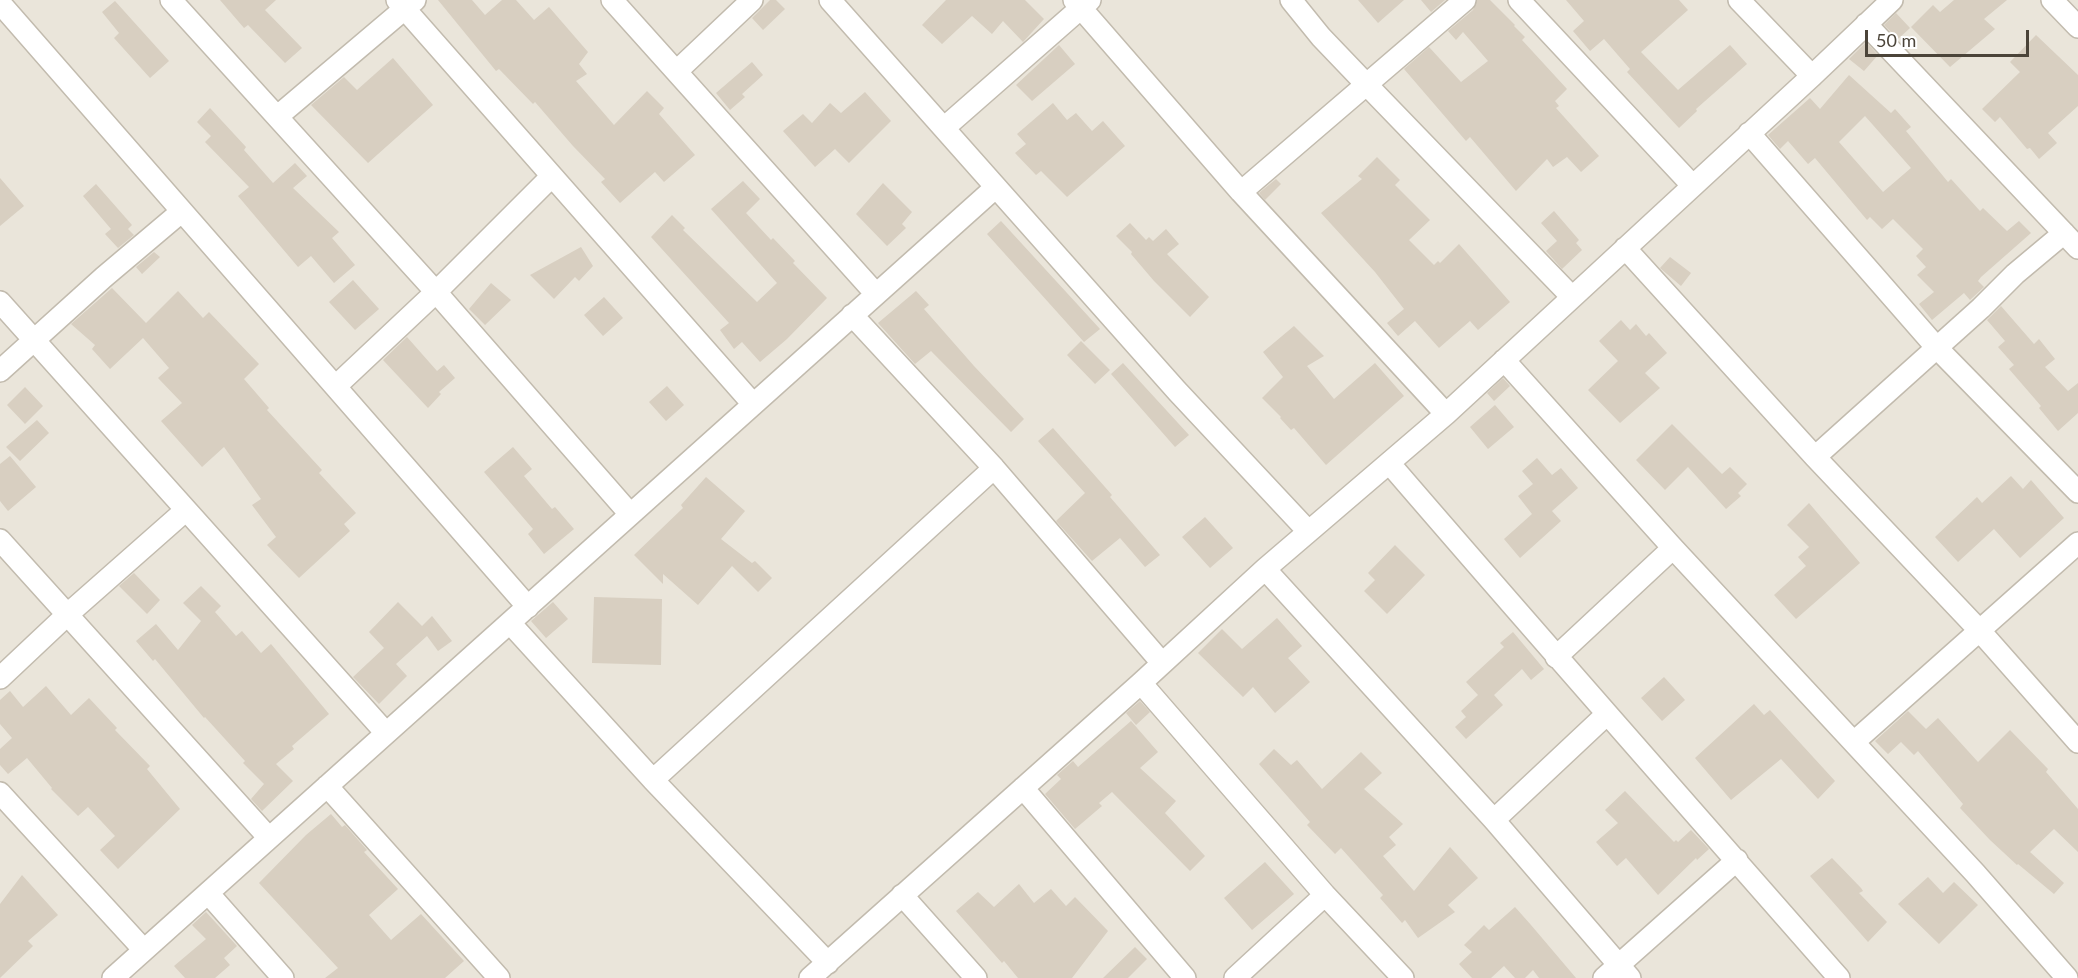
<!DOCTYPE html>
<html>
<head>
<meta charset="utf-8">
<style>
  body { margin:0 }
  #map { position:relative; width:2078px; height:978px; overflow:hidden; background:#f6f3ec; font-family:Lato,sans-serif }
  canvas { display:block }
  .scale { position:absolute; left:1865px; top:30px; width:164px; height:27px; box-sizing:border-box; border:3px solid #4b4439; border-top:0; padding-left:8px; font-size:18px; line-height:21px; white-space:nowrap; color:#4b4439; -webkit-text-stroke:4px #fff; paint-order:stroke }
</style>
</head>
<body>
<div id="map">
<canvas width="2078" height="978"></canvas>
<div class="scale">50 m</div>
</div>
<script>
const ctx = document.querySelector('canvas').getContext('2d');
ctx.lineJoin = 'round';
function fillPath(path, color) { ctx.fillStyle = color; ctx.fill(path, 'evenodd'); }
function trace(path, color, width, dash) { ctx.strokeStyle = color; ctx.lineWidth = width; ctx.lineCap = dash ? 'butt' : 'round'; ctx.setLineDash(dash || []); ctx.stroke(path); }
const residential = new Path2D(`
  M0,0h2078v978h-2078z`);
const building = new Path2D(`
  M220,0h56l-11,10 37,38 -17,15 -37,-38 -4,3z
  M438,0h34l13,15 17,-15h14l18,20 15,-13 39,45 -9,12 8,10 -11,7 38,44 33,-34 17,17 -5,6 36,41 -31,27 -9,-10 -35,31 -19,-21 4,-3 -32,-33 -38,-44 -2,2 -34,-35 -3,2z
  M770,0h6l9,9 -22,21 -11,-12z
  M946,0h79l19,19 -21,23 -20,-21 -11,13 -20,-18 -30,28 -20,-19z
  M1358,0h46l-26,23z
  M1421,0h24l-14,12z
  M1477,0h13l25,25 -1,1 11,11 -3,3 45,49 -12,12 4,5 -3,2 43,48 -18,16 -14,-15 -14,10 -6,-8 -31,32 -46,-54 -4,4 -62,-72 25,-22 32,35 27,-21 -25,-29 -7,8 -8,-9 25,-21z
  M1566,0h113l9,10 -47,42 37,38 52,-45 17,19 -51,45 1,2 -18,17 -52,-56 3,-3 -26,-30 -14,12 -17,-20 11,-10z
  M1954,0h53l-23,19 11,10 -45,38 -39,-40 22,-22 7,7z
  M115,1l54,60 -19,17 -36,-40 5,-5 -17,-21z
  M1896,13l14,15 -12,11 -14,-14z
  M2036,35l42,40v31l-30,27 9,10 -18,16 -9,-11 -3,1 -27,-32 -5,5 -13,-13 38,-37 -10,-10z
  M1866,42l12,13 -14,16 -15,-12z
  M1059,45l16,19 -43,37 -16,-16z
  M393,58l40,47 -65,58 -57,-58 33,-28 13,13z
  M752,62l11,13 -21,19 3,3 -15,13 -14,-17z
  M1849,75l42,38 4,-4 16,18 -5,4 42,51 3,-3 29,32 3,-3 24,23 12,-10 12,12 -50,44 -3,4 6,6 -14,13 -6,-7 -32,27 -13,-16 15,-12 -17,-17 9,-8 -10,-11 7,-7 -30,-30 -11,10 -12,-12 -3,3 -52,-62 -7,6 -20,-23 -8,8 -12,-14 42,-37 10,11zM1865,116l46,52 -28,24 -44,-50z
  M865,92l26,29 -42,42 -14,-14 -20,18 -32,-36 20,-17 9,9 18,-20 11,10z
  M1053,103l14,17 9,-7 16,18 11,-10 22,25 -58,51 -26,-26 -5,4 -21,-22 11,-9 -9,-10z
  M210,108l36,39 -2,3 29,33 22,-20 12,13 -14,12 46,44 -7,6 23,27 -21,18 -23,-27 -13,11 -60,-71 11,-9 -44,-45 6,-6 -14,-14z
  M1377,157l23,23 -5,5 35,35 -21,20 25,25 4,-4 2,2 19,-19 51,58 -32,28 -8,-9 -31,27 -24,-27 -17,15 -11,-13 17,-14 -29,-37 -54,-59 41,-34 -4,-3z
  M0,178l24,28 -24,20z
  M1276,179l5,5 -16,16 -6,-7z
  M743,181l17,18 -14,14 25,27 2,-2 22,23 -2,2 34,35 -40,41 -27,23 -18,-20 -8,7 -14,-19 9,-7 -78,-86 21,-22 13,13 -2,2 74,72 20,-19 -66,-74z
  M883,183l29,29 -10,12 4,4 -19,18 -31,-32z
  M96,184l36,41 -4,4 6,6 -16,13 -13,-14 6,-5 -28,-33z
  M1554,211l25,29 -3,3 6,7 -20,19 -16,-18 11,-10 -16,-18z
  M1001,221l99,108 -16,13 -97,-108z
  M1130,223l16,17 3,-3 4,4 13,-12 13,15 -12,10 42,43 -19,20 -36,-36 -23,-27 1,-2 -16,-16z
  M581,247l12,19 -14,15 -4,-4 -21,22 -24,-24z
  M154,252l6,5 -18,17 -6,-7z
  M1670,257l21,16 -10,13 -21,-18z
  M353,280l26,29 -24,21 -26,-28z
  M491,283l20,17 -26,25 -16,-16z
  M112,288l34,35 32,-32 25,27 6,-6 50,52 -15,15 25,29 -2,2 55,60 -3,3 37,40 -12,11 6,7 -51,47 -32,-33 9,-8 -24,-32 9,-6 -37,-52 -22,20 -41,-46 21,-18 -24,-25 11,-10 -26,-30 -33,31 -18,-20 3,-4 -24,-21z
  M916,291l13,14 -5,4 50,57 50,53 -13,13 -80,-81 -16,13 -37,-41z
  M604,297l19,21 -20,18 -19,-21z
  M2001,306l33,38 5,-5 16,20 -10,8 23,24 10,-8v30l-20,18 -19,-23 2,-2 -32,-37 5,-4 -16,-18 7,-6 -18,-21z
  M1621,320l9,10 6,-6 10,12 3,-3 18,20 -22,20 15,15 -40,35 -32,-33 30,-29 -19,-20z
  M1294,326l30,30 -17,10 27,33 41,-36 29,33 -78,69 -32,-37 -3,2 -11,-12 1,-1 -19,-19 21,-21 -20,-25z
  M407,337l30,34 7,-6 11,13 -16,14 2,2 -13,14 -45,-48z
  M1081,341l29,29 -15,14 -28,-29z
  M1123,363l66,72 -14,12 -64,-73z
  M1503,378l7,8 -16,15 -7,-8z
  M667,386l17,19 -18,16 -17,-19z
  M25,387l18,19 -18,18 -18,-19z
  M1495,405l19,22 -26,22 -18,-22z
  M37,420l12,13 -29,28 -14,-14z
  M1672,424l50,50 8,-7 17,17 -9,9 3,3 -15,13 -38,-42 -23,23 -29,-30z
  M1053,428l59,67 -2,2 50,58 -15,12 -25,-29 -28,23 -36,-40 29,-28 -47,-52z
  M513,447l19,22 -8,7 28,33 3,-2 19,22 -30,25 -16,-20 5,-5 -49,-57z
  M10,456l26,31 -28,24 -8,-10v-37z
  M1537,458l15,17 9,-7 17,20 -26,23 9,10 -41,37 -16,-19 28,-25 -14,-18 15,-12 -11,-13z
  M2011,476l12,13 8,-9 33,38 -44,40 -26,-29 -36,33 -23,-25 42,-40 5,6z
  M706,477l39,34 -24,28 31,24 3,-2 17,17 -14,14 -26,-26 -34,39 -35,-31v10l-29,-29 49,-47 -2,-3z
  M1809,503l51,60 -64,56 -22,-24 32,-29 -8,-9 11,-10 -22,-22z
  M1205,517l28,31 -23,20 -28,-31z
  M1395,545l30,30 -38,39 -23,-23 11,-11 -7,-7z
  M134,573l26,27 -13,14 -28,-28z
  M201,586l20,20 -6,6 21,24 6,-5 19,22 10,-9 58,70 -37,32 2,3 -18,15 17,17 -31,30 -11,-12 13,-15 -21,-21 2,-2 -40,-44 -1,1 -49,-59 -2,2 -17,-20 20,-17 22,26 23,-29 -18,-18z
  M594,597l68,2 -1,66 -69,-2z
  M398,602l24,24 10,-10 20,25 -14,10 -11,-15 -31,28 11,12 -28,28 -26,-27 31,-29 -15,-16z
  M553,602l15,17 -22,19 -15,-17z
  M1277,618l25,28 -14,12 22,24 -35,31 -22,-26 -10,10 -45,-44 24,-24 20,20z
  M1513,632l31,37 -13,11 -9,-11 -28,26 9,10 -37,34 -11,-12 11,-10 -5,-6 17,-16 -12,-13 38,-35 -4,-4z
  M1664,677l21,23 -23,21 -21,-23z
  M46,686l25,29 18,-17 28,30 -2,2 35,36 -3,3 33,40 -62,60 -18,-19 15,-14 -27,-29 -10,9 -27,-27 1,-1 -25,-30 -19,16 -8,-9v-16l12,-11 -12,-14v-24l10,-9 13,16z
  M1140,701l10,11 -14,13 -10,-12z
  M1754,704l10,11 6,-5 65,71 -17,18 -37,-40 -50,41 -36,-42z
  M1908,711l18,18 12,-11 40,44 32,-32 38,39 -2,3 32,37v43l-24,-23 -24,23 34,31 -10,11 -36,-30 -1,1 -27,-25 -30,-32 3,-4 -45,-53 -4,4 -13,-13 -13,12 -13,-13z
  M1131,721l27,31 -18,16 36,33 -11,12 40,43 -15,15 -78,-79 -13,11 3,3 -27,23 -30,-35 16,-15 -4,-4 16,-14 5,6z
  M1274,749l17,16 6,-5 25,29 39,-37 21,21 -18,16 39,35 -14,13 7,8 -13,11 31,35 36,-44 28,31 -30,27 7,7 -37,26 -13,-18 -3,3 -22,-25 3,-3 -42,-47 -6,6 -28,-29 3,-3 -51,-58z
  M1625,791l49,51 2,-2 2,2 13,-12 18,19 -12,11 -1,-2 -38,37 -32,-37 -9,8 -21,-24 22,-19 -13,-13z
  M331,814l11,13 3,-2 22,25 -3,2 34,37 -29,26 22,25 30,-26 43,47 -19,17h-120l13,-10 -79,-85 47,-48z
  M1832,858l29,30 2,3 -4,2 28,29 -19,20 -58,-66z
  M1265,862l29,32 -42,36 -28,-32z
  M22,875l36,40 -30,26 5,5 -33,32v-74z
  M1928,877l15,16 11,-11 24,23 -39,39 -41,-40z
  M1019,884l15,19 17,-14 15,17 9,-9 33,34 -36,47h-54l-14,-17 -2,2 -46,-52 22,-19 16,15z
  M1515,907l16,18 45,53h-37l-6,-8 -8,8h-10l-11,-12 -13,12h-19l-13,-14 13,-12 -8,-7 20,-20 5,5z
  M206,912l31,34 -13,12 6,7 -15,13h-30l-11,-12 32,-27 -14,-14z
  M1135,947l12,12 -19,19h-25z`);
const minor = new Path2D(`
  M171,0l265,292 194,222
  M397,0l356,404
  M612,0l264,294
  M830,0l347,391 131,140
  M1074,0l167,192 205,222
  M1291,0l30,37 45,47 206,213
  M1519,0l173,185
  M1739,0l73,76
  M2052,0l26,27
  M0,3l528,604
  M1866,24l212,224
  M677,71l75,-71
  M278,116l137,-116
  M944,128l146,-128
  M1749,133l188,215 141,144
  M1241,192l224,-192
  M1625,248l190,209 165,174 98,111
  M0,302l386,431
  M852,315l142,153 168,195
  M1504,360l169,188 302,325 92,105
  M0,371l104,-94 77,-65
  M336,386l100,-94 115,-115
  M1815,457l166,-149 34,-34 49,-41
  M1390,464c148,172 299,343 449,514
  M0,540l269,298
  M1265,569l229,251 136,158
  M510,623l143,157 175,183
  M1556,657l117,-109
  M0,678l68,-64 118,-104
  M1141,683l184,212 78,83
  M1854,742l224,-199
  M653,780l341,-312
  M327,786l172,192
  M1023,788l162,190
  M0,793l144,157
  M1494,820l113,-106
  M208,893l75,85
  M902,895l74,83
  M113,978l883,-791
  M810,978l331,-295 124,-114 181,-155 366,-338 80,-76
  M1235,978l90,-83
  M1604,978l133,-118`);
fillPath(residential, '#eae5da');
fillPath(building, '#d8cfc1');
trace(minor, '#c2bbae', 24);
trace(minor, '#fff', 21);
</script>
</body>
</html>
